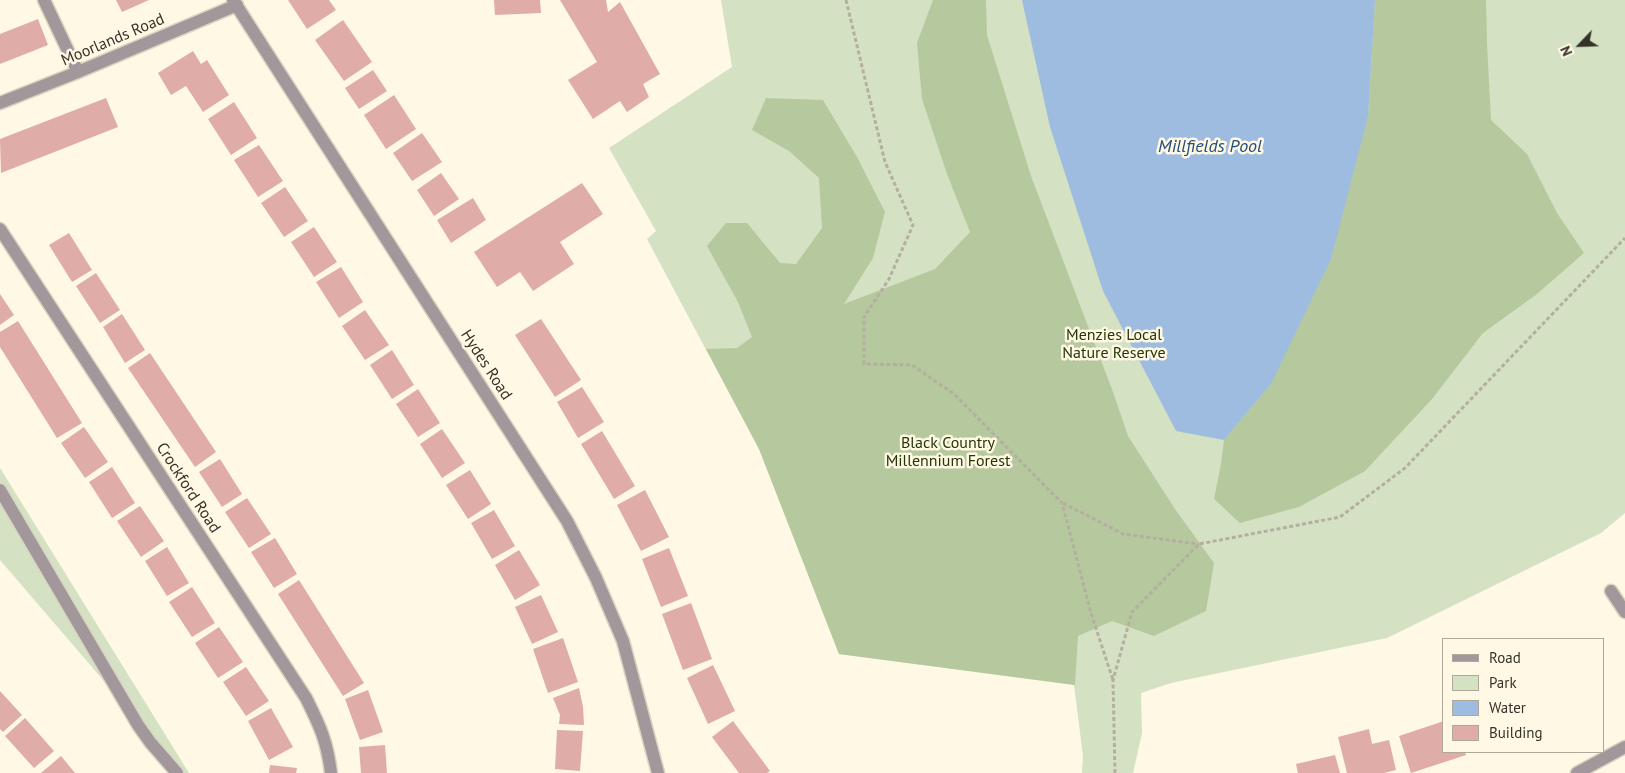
<!DOCTYPE html>
<html>
<head>
<meta charset="utf-8">
<style>
  body { margin:0 }
  #map { position:relative; width:1625px; height:773px; overflow:hidden; background:#fef8e4; font-family:"PT Sans",sans-serif }
  canvas { display:block }
  .legend { position:absolute; left:1442px; top:638px; width:162px; height:115px; box-sizing:border-box; background:#fef8e4; border:1px solid #aea999; margin:0; padding:6px 9px; list-style:none; font-size:15px; color:#353228 }
  .legend li { display:flex; align-items:center; gap:10px; height:25px }
  .legend b { width:25px; border:1px solid #aea999 }
  .north { position:absolute; left:1555px; top:20px; width:50px; height:50px; -webkit-text-stroke:4px #fef8e4; paint-order:stroke; rotate:246deg; font-size:14px; font-weight:700; line-height:20px; text-align:center; color:#353228 }
  .north::after { content:''; display:block; margin:auto; width:18px; height:22px; background:#353228; clip-path:polygon(50% 0,100% 100%,50% 72%,0 100%) }
</style>
</head>
<body>
<div id="map">
<canvas width="1625" height="773"></canvas>
<ul class="legend">
<li><b style="height:6px;background:#a2979b"></b>Road</li>
<li><b style="height:14px;background:#d4e1c3"></b>Park</li>
<li><b style="height:14px;background:#9dbce0"></b>Water</li>
<li><b style="height:14px;background:#e0aca8"></b>Building</li>
</ul>
<div class="north">N</div>
</div>
<script>
const ctx = document.querySelector('canvas').getContext('2d');
ctx.lineJoin = 'round';
function fillPath(path, color) { ctx.fillStyle = color; ctx.fill(path, 'evenodd'); }
function trace(path, color, width, dash) { ctx.strokeStyle = color; ctx.lineWidth = width; ctx.lineCap = dash ? 'butt' : 'round'; ctx.setLineDash(dash || []); ctx.stroke(path); }
function label(font, color, halo, rows, align = 'center') {
  ctx.font = font + ' "PT Sans",sans-serif'; ctx.lineWidth = 5; ctx.setLineDash([]); ctx.textBaseline = 'middle'; ctx.strokeStyle = halo; ctx.fillStyle = color; for (const [text, x, y, turn = 0] of rows) {
    ctx.save(); ctx.translate(x, y); ctx.rotate((+turn || 0) * Math.PI / 180); ctx.textAlign = isNaN(turn) ? turn : align; if (halo) ctx.strokeText(text, 0, 0); ctx.fillText(text, 0, 0); ctx.restore();
  }
}
const green = new Path2D(`
  M721,0h904v513l-24,20 -214,105 -216,45 -30,10 1,40 -9,40h-51l1,-17 -9,-71 -235,-31 -80,-205 -112,-210 9,-8 -47,-83 123,-81z
  M0,468l189,305h-6l-183,-213z`);
const forest = new Path2D(`
  M933,0h53l1,35 44,141 82,216 15,44 47,73 39,54 -8,48 -52,25 -42,-15 -34,15 -3,49 -236,-31 -80,-205 -53,-100 31,-1 15,-11 -14,-35 -31,-56 19,-23h21l33,40 16,1 26,-36 -3,-50 -30,-27 -37,-21 14,-32 57,2 34,57 28,55 -12,46 -29,46 91,-35 35,-37 -23,-58 -25,-75 -5,-56z
  M1375,0h111l1,44 4,76 36,34 30,59 27,40 -47,41 -54,39 -51,66 -67,72 -66,36 -59,16 -26,-24 7,-35 3,-24 47,-56 97,-268z`);
const water = new Path2D(`
  M1022,0h353l-7,116 -37,143 -60,125 -47,56 -48,-9 -73,-140 -53,-164z`);
const building = new Path2D(`
  M116,0h33l-27,12z
  M288,0h41l7,10 -29,19z
  M494,0h46l1,13 -46,2z
  M560,0h46l2,12 12,-10 40,72 -17,10 6,13 -22,15 -7,-11 -27,18 -25,-39 29,-18z
  M38,19l10,26 -48,19v-30z
  M343,20l29,42 -28,19 -29,-41z
  M193,51l8,13 6,-4 22,35 -26,17 -17,-26 -15,9 -13,-22z
  M373,70l14,21 -28,18 -14,-21z
  M394,95l22,34 -30,20 -22,-34z
  M106,98l12,29 -117,46 -1,-34z
  M234,102l23,36 -26,17 -23,-36z
  M422,133l20,29 -30,19 -19,-28z
  M259,145l24,36 -25,16 -24,-37z
  M441,173l18,26 -25,17 -17,-26z
  M582,183l21,31 -43,28 14,22 -41,27 -13,-19 -23,15 -23,-35z
  M285,187l23,34 -24,16 -23,-34z
  M473,198l13,22 -35,23 -14,-23z
  M314,227l23,35 -23,15 -23,-35z
  M69,233l23,37 -20,12 -23,-37z
  M341,267l22,35 -24,16 -23,-36z
  M96,273l24,37 -20,13 -24,-37z
  M0,294l14,21 -14,10z
  M365,310l24,35 -24,15 -23,-34z
  M122,314l23,36 -20,13 -22,-36z
  M541,319l40,61 -26,17 -40,-62z
  M18,321l64,102 -25,15 -57,-91v-15z
  M392,350l22,35 -22,14 -22,-34z
  M150,353l66,99 -21,15 -67,-99z
  M582,387l22,35 -26,16 -21,-36z
  M418,389l22,34 -22,14 -22,-33z
  M84,427l24,35 -23,16 -24,-35z
  M442,429l23,34 -23,15 -22,-34z
  M602,431l33,55 -21,13 -33,-55z
  M220,459l22,35 -20,13 -23,-35z
  M112,467l23,36 -23,15 -23,-36z
  M470,470l21,34 -23,15 -22,-34z
  M645,490l24,47 -28,14 -24,-46z
  M247,498l24,36 -22,14 -24,-36z
  M140,506l24,35 -23,16 -24,-36z
  M494,510l21,36 -23,13 -21,-36z
  M275,538l22,36 -23,14 -23,-36z
  M167,547l22,36 -22,13 -22,-35z
  M669,548l19,48 -27,11 -19,-48z
  M519,550l21,35 -25,15 -20,-35z
  M299,580l65,103 -21,13 -65,-102z
  M192,587l23,36 -23,14 -23,-35z
  M541,595l17,37 -26,12 -17,-37z
  M691,603l21,56 -29,11 -21,-56z
  M219,627l24,35 -25,16 -23,-35z
  M563,638l15,44 -30,11 -15,-44z
  M713,665l22,46 -27,13 -21,-46z
  M246,667l23,34 -23,15 -23,-34z
  M579,688l4,19 1,18 -25,-1 1,-9 -7,-17z
  M368,690l15,42 -23,8 -15,-41z
  M0,691l22,24 -19,17 -3,-3z
  M271,708l22,39 -24,13 -21,-39z
  M25,718l29,33 -20,17 -29,-32z
  M733,721l37,50 -3,2h-28l-27,-36z
  M1444,721v31h21l1,3 -55,18 -12,-37z
  M1369,729l3,15 17,-4 7,30 -12,3h-37l-9,-36z
  M557,730l26,1 -3,40 -25,-2z
  M385,745l2,28h-26l-2,-26z
  M1335,755l5,18h-42l-2,-9z
  M61,756l14,17h-34z
  M270,765l27,3 -1,5h-27z`);
const path = new Path2D(`
  M846,0l39,162 28,63 -24,54 -25,38v47l48,1 42,29 108,109 29,110 22,67
  M1063,503l60,31 76,10
  M1115,773l-2,-93 19,-68 67,-68 141,-27 65,-49 220,-230`);
const minor = new Path2D(`
  M44,0l34,72
  M233,0l334,521 29,57 27,63 35,132
  M0,103l78,-31 159,-67
  M0,229l306,469c14,28 21,43 25,75
  M0,490l138,235 12,17 27,31
  M1611,591l14,21
  M1577,773l48,-26`);
const streetNames = [
  ["Moorlands Road",113,40,-23],
  ["Hydes Road",486,365,57],
  ["Crockford Road",188,488,57]
];
const parkNames = [
  ["Menzies Local",1114,335],
  ["Nature Reserve",1114,353],
  ["Black Country",948,443],
  ["Millennium Forest",948,461]
];
const waterNames = [
  ["Millfields Pool",1210,147]
];
fillPath(green, '#d4e1c3');
fillPath(forest, '#b6c99e');
fillPath(water, '#9dbce0');
fillPath(building, '#e0aca8');
trace(minor, '#dad4c2', 15);
trace(path, '#b4af9f', 3, [4, 2.5]);
trace(minor, '#a2979b', 12);
label('16px', '#353228', '#fef8e4', streetNames);
label('16px', '#263706', '#fef8e4', parkNames);
label('italic 18px', '#224e7c', '#fef8e4', waterNames);
</script>
</body>
</html>
